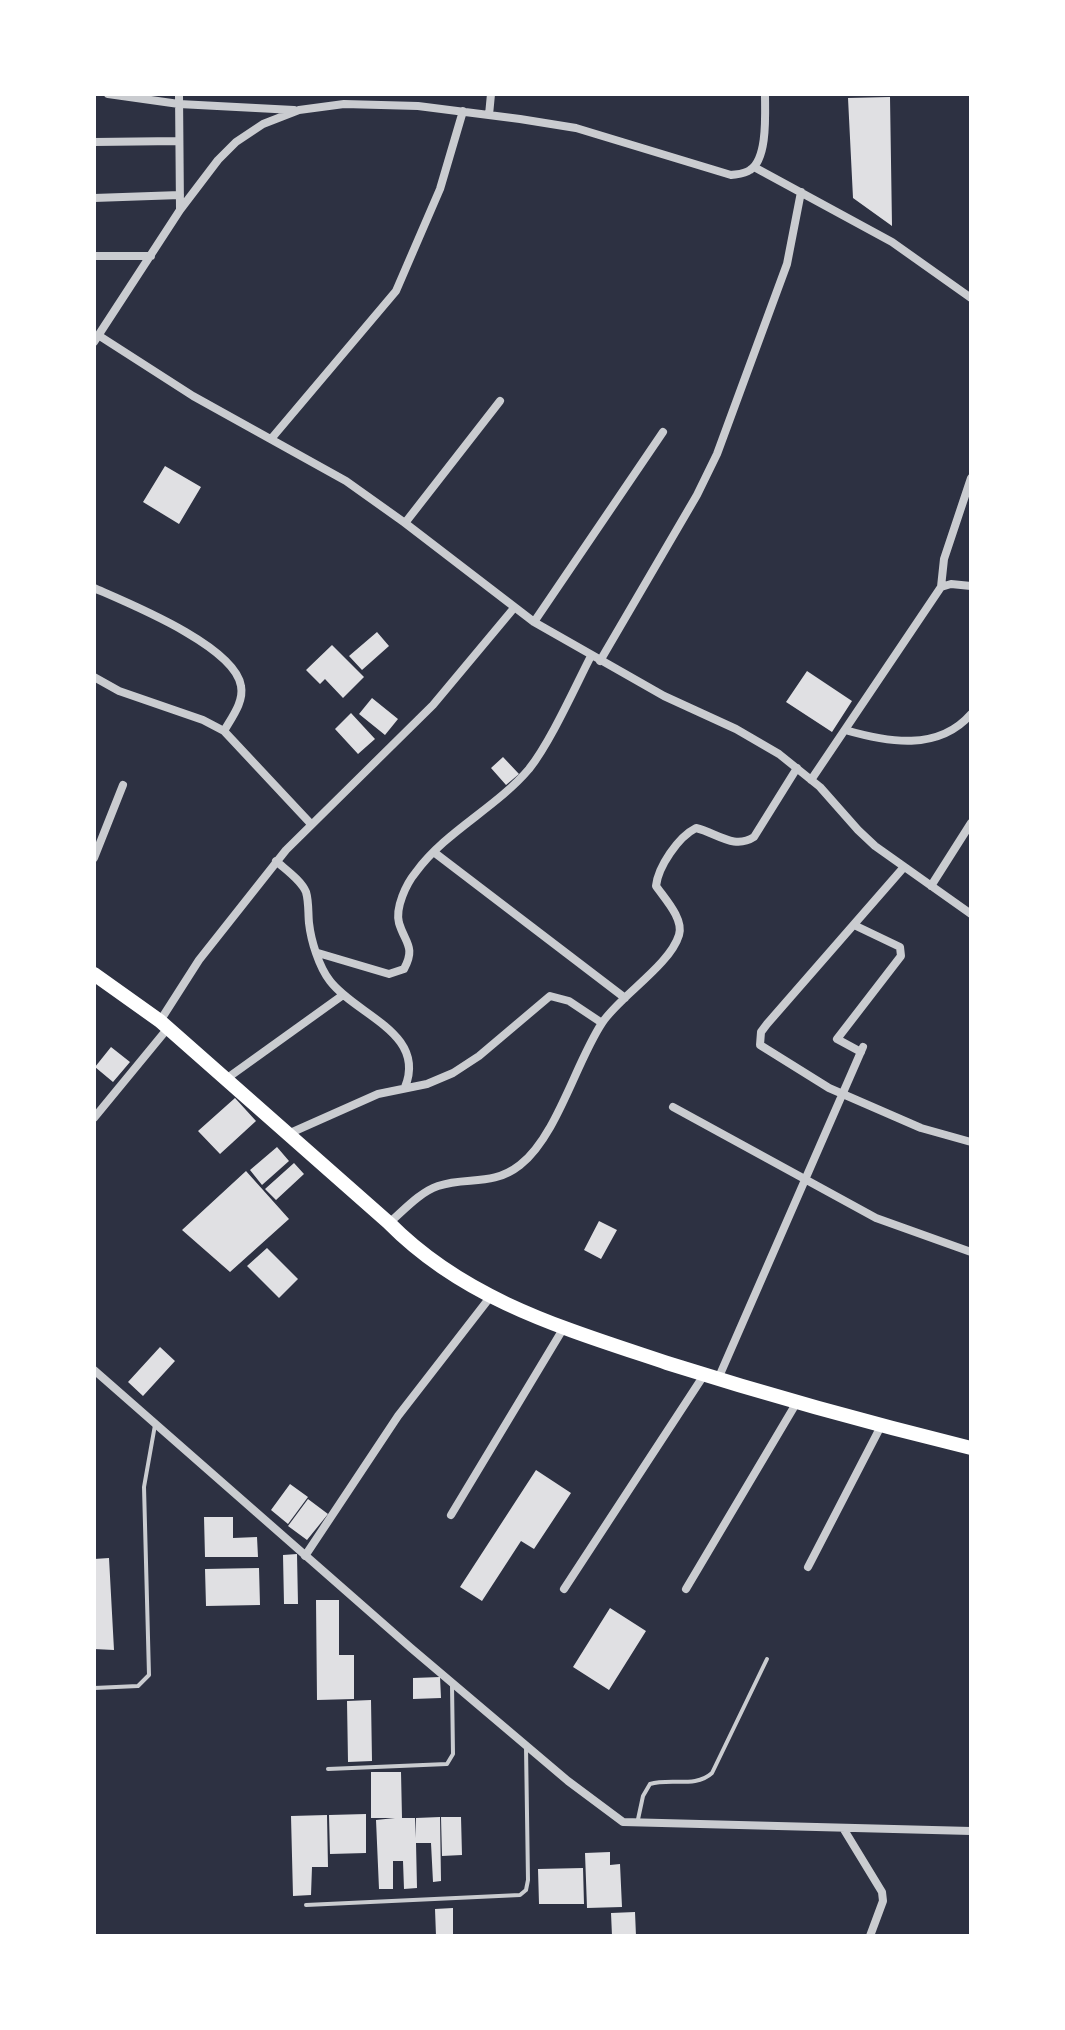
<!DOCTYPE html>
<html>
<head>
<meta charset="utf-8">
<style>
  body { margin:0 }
  #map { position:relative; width:1065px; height:2030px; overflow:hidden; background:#2d3142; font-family:Raleway,sans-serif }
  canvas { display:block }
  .frame { position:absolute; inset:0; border:96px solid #fff; pointer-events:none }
</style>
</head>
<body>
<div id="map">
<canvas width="1065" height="2030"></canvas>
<div class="frame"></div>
</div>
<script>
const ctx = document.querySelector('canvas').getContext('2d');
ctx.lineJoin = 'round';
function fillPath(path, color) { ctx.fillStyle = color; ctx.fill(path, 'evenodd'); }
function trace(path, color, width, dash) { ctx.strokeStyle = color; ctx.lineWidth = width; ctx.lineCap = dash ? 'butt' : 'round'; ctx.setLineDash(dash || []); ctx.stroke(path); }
const building = new Path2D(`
  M890,97l2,129 -39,-28 -5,-100z
  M165,466l36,21 -22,37 -36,-22z
  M377,632l12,14 -27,24 -13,-14z
  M332,645l32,32 -21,21 -18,-19 -5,5 -14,-14z
  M807,671l45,30 -20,31 -46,-30z
  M372,698l26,21 -13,16 -26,-21z
  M351,713l24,26 -17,15 -23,-25z
  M503,757l16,17 -13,11 -15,-17z
  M111,1047l19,15 -17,20 -18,-15z
  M235,1098l21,23 -36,33 -22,-23z
  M277,1147l12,14 -27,24 -12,-15z
  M294,1163l10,11 -28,26 -11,-11z
  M246,1171l43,48 -59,53 -48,-42z
  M599,1221l18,9 -16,29 -17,-9z
  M267,1248l31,31 -19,19 -32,-32z
  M160,1347l15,14 -32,35 -15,-14z
  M536,1470l35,23 -37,56 -13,-8 -39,60 -22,-14z
  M290,1484l18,13 -20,27 -17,-14z
  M308,1499l20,15 -21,26 -19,-14z
  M204,1517h29v21l24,-1 1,20h-53z
  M297,1554l1,50h-14l-1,-49z
  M109,1558l5,92 -20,-1v-90z
  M259,1568l1,37 -54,1 -1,-37z
  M316,1600h23v55h15v44l-37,1z
  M610,1608l36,23 -37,59 -36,-23z
  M440,1677l1,21 -28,1v-21z
  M371,1700l1,61 -24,1 -1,-61z
  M371,1772h30l1,46h13v20l1,-20 24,-1 1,64 -8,1 -2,-39h-15l1,45 -13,1 -1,-28h-10v28h-14l-3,-69 19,-2h-24z
  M366,1814v39l-36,1 -1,-39z
  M327,1815l1,52h-16l-1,28 -18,1 -2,-80z
  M441,1817h20l1,38 -20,1z
  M610,1852v13l10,-1 2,43 -35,1 -2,-55z
  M583,1868l1,36h-45l-1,-35z
  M453,1908v28h-17l-1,-27z
  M635,1912l1,24h-24l-1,-23z`);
const service = new Path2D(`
  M94,1688l44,-2 11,-11 -5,-188 11,-62
  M328,1769l119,-5 6,-10 -1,-69
  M637,1824l6,-28 7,-12c20,-6 46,4 62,-11l55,-114
  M306,1905l214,-10 6,-5 2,-10 -2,-133`);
const minor = new Path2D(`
  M108,94l71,10 115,6
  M179,94l1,115
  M489,115l2,-21
  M94,142l85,-1
  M754,167l138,75 79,56
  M94,198l86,-3
  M94,256h57
  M98,335l95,61 153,85 59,42 129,99 130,74 72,33 43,25 41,33 38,43 17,16 96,68
  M94,342l86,-132 38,-50 18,-18 27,-18 36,-14 45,-6 74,2 102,13 56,9 155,47c6,-1 14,-1 19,-5 18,-11 15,-57 15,-76
  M271,439l125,-148 44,-102 23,-78
  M405,523l95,-122
  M941,587l3,-28 27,-81
  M94,588c34,15 141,58 147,98 3,16 -9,31 -17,45
  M534,622l129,-190
  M600,661l97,-166 20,-41 70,-190 14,-72
  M94,677l25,14 84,29 21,11 87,93
  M845,730c42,12 93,22 126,-16
  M811,780l130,-193 10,-3 20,2
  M435,853l190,145
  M94,858l29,-73
  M276,861c10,9 25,19 30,31 3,10 2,22 3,31 2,18 10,44 21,58 26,34 97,52 75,106
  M904,867l-137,157 -6,8 -1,13 69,43 92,40 50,14
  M931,886l40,-63
  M854,925l46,22 1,9 -64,83 24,13
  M318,953l71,21 15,-5c12,-22 1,-26 -5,-46 -4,-15 7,-39 17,-51 30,-41 80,-64 113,-103 22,-28 45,-80 62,-113
  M160,1021l39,-61 87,-110 147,-145 81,-97
  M226,1079l117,-84
  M673,1107l203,111 95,34
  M94,1118l74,-90
  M288,1134l90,-40 49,-10 26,-11 26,-17 71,-60 19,5 33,22
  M389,1223c14,-12 31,-31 49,-37 29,-10 54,1 82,-21 37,-29 56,-103 82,-142 18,-27 68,-58 77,-88 5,-16 -14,-36 -23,-49 2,-19 22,-49 40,-58 21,5 38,22 58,9l43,-69
  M94,1370l317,278 157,133 55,41 348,9
  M718,1379l145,-332
  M451,1515l112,-186
  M305,1556l93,-140 93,-120
  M808,1567l73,-141
  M564,1589l140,-214
  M686,1589l111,-187
  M843,1828l39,64 1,9 -13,35`);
const primary = new Path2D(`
  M94,974l66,47 229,202c77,78 177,106 278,140 101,32 202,60 304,85`);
fillPath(building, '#e0e0e3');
trace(service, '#caccd0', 4);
trace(minor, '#caccd0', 8);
trace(primary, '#fff', 14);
</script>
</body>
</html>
